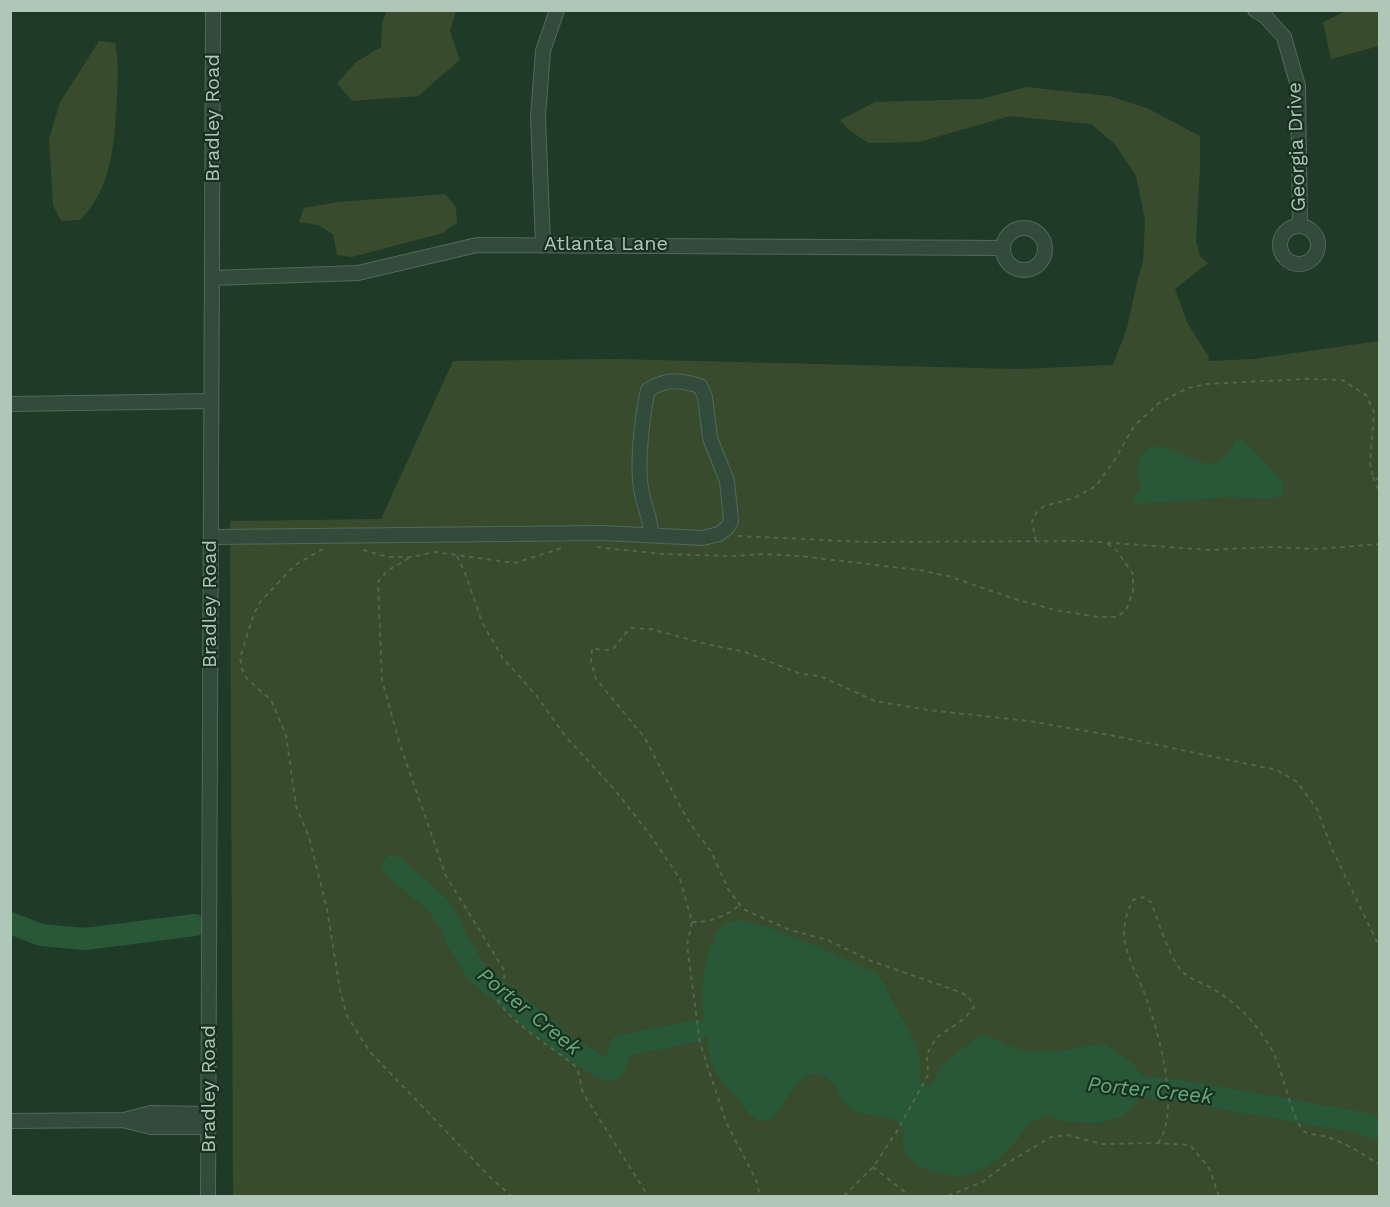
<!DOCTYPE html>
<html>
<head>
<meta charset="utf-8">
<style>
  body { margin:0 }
  #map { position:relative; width:1390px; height:1207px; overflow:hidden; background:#1f3b28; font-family:"Work Sans",sans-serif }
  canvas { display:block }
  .frame { position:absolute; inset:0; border:12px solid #aec7b7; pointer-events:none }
</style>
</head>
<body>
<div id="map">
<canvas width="1390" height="1207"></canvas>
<div class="frame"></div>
</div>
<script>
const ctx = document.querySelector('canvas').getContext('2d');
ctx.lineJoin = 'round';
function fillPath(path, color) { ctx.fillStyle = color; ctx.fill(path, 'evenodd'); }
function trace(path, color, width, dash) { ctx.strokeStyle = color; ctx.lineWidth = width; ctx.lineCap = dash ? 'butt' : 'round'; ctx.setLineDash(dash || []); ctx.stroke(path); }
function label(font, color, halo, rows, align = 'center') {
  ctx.font = font + ' "Work Sans",sans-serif'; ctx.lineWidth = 4.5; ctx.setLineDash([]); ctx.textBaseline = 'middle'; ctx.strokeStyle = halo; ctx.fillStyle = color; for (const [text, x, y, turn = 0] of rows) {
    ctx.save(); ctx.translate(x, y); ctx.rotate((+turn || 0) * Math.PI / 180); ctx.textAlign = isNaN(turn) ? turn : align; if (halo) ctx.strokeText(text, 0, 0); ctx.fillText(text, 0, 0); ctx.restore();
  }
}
const green = new Path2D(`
  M387,10l69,1 -6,20 10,29 -42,36 -66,5 -15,-18 19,-21 25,-15 1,-24z
  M1346,11h33v35l-48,13 -8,-37z
  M99,41l16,2c4,19 3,36 2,55 -3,45 -4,89 -37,122l-19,1 -8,-16 -4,-66 11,-37z
  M1026,87l83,9 38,12 53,28v34l-4,70 4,16 8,7 -33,26 13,35 21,33 -1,4 45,-2 126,-18v855h-1146l-3,-675 151,-2 72,-158 162,-2 403,10 95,-4 14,-37 10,-46 6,-21 2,-41 -9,-44 -21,-32 -24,-20 -81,-8 -91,26 -50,1 -19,-12 -10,-11 35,-18 106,-3z
  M445,194l11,13 1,15 -14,11 -91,24 -15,-2 -4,-21 -15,-9 -19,-3 5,-14 34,-6z`);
const water = new Path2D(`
  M1236,440h8l38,41 2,9 -3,6 -10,3 -43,-2 -88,7 -8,-3 8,-12c-2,-12 -5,-26 3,-36 17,-20 51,14 71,10 12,-3 16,-13 22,-23z
  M737,920l28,6 68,27 45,21 37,68 5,15v24l5,4 8,-1 8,-19 38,-29 5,-1 7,2 16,8 22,7 33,-1 32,-6h13l25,18 10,12v19l-7,11 -15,13 -24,5 -28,-1 -22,-7c-5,3 -12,5 -16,8 -6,5 -9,13 -14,18 -14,17 -34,33 -57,35 -6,1 -33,-6 -39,-9 -6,-3 -16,-15 -17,-21 -1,-8 3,-15 -4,-22 -13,-13 -37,-5 -51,-17 -9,-8 -11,-23 -21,-29 -38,-23 -41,59 -73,40 -8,-5 -12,-14 -17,-21 -7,-8 -17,-16 -21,-24 -6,-11 -7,-24 -9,-35l-7,-5v-7l4,-6c-4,-25 -2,-46 6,-70 3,-7 4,-16 10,-22 4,-5 11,-6 17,-8z`);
const river = new Path2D(`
  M393,866l44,38 13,19 8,19 19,31 88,72 35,22 11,3 4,-4 6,-20 74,-15
  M10,923l31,12 44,4 110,-14
  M1112,1084l69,7 182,32 17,7`);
const path = new Path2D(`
  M1373,477l7,16
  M738,536l127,6 220,-1 124,9 60,-3 48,2 63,-5
  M1036,541l-4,-19 4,-9 8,-7 30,-8 22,-12 18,-25 20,-35 25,-23 29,-15 18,-4 100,-5 36,1 24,15 8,17 -4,51 3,14 7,3
  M597,547l65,7 69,2 33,-2 35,2 120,14 29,6 67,23 40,11 43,7h19l9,-7 7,-18v-18l-16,-23 -9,-7
  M323,549l-28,16 -35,37 -7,14 -13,42 2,11 5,10 24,21 15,35 10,71 13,31 18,72 13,81 7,26 23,36 120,125 21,19
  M363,550l25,7h24l22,-5 81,11 50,-16
  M457,556l8,17 17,49 20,35 34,38 30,42 49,53 36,46 29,43 12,43 -5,23 13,98 26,79 30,58 4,16
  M409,558l-22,13 -9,11 4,98 18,65 46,131 58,94c1,12 0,17 -7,27 4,19 60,54 77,68l4,6 5,22 65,103
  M692,922c17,1 34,-6 48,-17
  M1158,1143c24,-33 -1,-116 -14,-151 -7,-18 -19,-38 -20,-57 0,-13 3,-23 9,-35l11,-3 7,5c6,16 19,56 29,67 7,9 16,11 26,16 31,17 50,37 67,67 9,16 20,72 32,80 6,3 16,3 23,5 19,7 35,17 52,28
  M873,1167l37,29
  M844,1196l29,-29 23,-34 32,-58 -1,-21 9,-16 29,-20 9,-11 -6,-11 -16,-7 -81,-28 -43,-21 -38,-10 -47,-21 -15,-20 -17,-38 -15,-19 -15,-24 -36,-70 -49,-59 -5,-18 1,-13c29,6 20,-3 39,-20l20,1 55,15 39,8 56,22 19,2 55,25 53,9 101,11 86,15 162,34 20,12 20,27 15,40 48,99
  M948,1196l36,-15 22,-17 45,-27 16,-2 35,9 56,-1 32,2 19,23 10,28`);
const minor = new Path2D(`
  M1255,10l10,6 19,21 14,49 2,140
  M1280 245a19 19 0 1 1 38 0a19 19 0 1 1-38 0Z
  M1003 249a21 21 0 1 1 42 0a21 21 0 1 1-42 0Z
  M543,244l-5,-127 5,-66 14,-41
  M212,278l146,-5 119,-28 526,3
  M10,404l201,-3
  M211,537l392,-4 100,5 16,-4 8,-6 4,-7 -4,-40 -17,-43 -5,-41 -5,-11c-21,-6 -32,-8 -52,4 -6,27 -12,76 -6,104 3,14 9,26 9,41
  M10,1121l114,-1 27,-7 58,1
  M126,1121l25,6h58
  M208,1196l5,-1186`);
const streetNames = [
  ["Bradley Road",213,118,-90],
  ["Georgia Drive",1297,147,-92],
  ["Atlanta Lane",606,244],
  ["Bradley Road",210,604,-90],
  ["Bradley Road",209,1089,-90]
];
const waterNames = [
  ["Porter Creek",529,1012,39],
  ["Porter Creek",1150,1091,6]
];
fillPath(green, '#384b2c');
fillPath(water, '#285837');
trace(river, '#285837', 22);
trace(minor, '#516959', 16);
trace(path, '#51664e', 2, [4.5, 4.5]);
trace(minor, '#334b3b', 14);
label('20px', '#aec7b7', '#193020', streetNames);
label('italic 21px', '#64a979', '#193020', waterNames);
</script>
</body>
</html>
